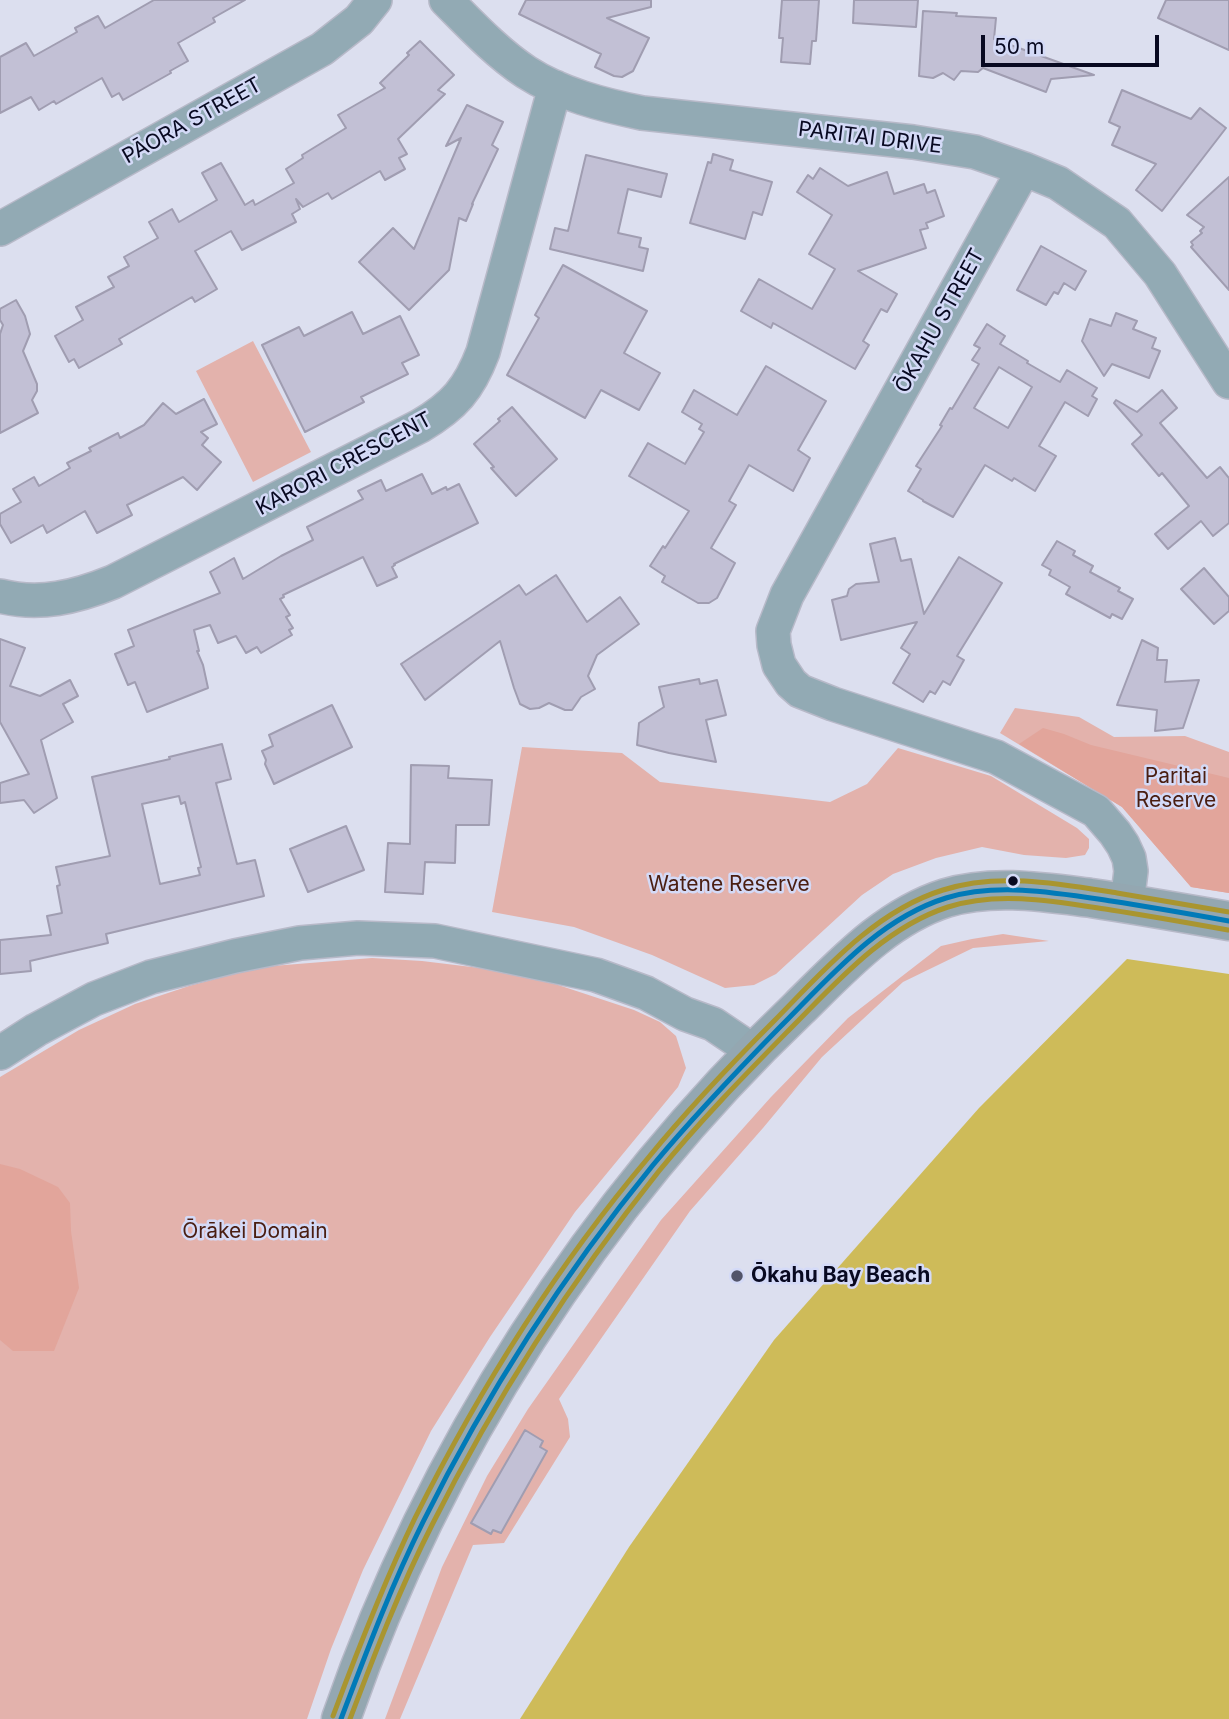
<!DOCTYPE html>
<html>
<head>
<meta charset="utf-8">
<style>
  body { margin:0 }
  #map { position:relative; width:1229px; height:1719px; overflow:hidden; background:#dcdfef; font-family:Inter,sans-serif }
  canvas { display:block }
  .scale { position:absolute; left:981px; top:35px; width:178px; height:32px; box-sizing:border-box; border:4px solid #080921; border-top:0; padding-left:9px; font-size:21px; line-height:24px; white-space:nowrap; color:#080921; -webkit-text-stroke:5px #d4daf7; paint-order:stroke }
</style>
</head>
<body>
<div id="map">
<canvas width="1229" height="1719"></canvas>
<div class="scale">50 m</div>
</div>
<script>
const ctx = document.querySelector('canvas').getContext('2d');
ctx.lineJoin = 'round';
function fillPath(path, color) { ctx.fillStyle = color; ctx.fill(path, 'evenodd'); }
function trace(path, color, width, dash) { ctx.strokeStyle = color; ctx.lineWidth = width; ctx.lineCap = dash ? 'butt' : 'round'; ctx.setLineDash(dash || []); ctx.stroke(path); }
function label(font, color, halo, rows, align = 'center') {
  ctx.font = font + ' Inter,sans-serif'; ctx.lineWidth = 5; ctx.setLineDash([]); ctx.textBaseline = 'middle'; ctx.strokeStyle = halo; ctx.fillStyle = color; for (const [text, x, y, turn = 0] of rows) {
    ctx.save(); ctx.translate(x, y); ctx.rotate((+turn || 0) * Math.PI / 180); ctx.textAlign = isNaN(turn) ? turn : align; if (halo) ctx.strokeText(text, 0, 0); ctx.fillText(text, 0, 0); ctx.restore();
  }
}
const green = new Path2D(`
  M253,341l58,111 -58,30 -57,-111z
  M1015,708l64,9 35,20 71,-1 44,16v141l-38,-6 -69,-80 -122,-74z
  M522,747l100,6 38,29 170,20 37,-18 31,-36 93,28 86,52 12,11v9l-4,7 -19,3 -42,-3 -42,-8 -46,11 -43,16 -31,21 -86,79 -22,11 -29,3 -73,-33 -78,-28 -82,-15z
  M1003,934l46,7 -76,7 -70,34 -81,75 -59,71 -73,83 -131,188 9,20 2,18 -66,106 -31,2 -73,174h-15l57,-152 45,-91 41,-67 133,-189 110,-123 77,-79 93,-72 31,-7z
  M372,958l50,3 58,7 60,11 94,31 26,12 16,14 10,32 -8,19 -103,125 -85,125 -59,94 -68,139 -32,79 -24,70h-307v-642l79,-47 56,-26 54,-18 71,-19z`);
const forest = new Path2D(`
  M1043,728l21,6 27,11 138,33v115l-38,-6 -69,-80 -103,-63z
  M0,1164l20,5 38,18 12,16 1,28 8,57 -25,63h-41l-13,-11z`);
const water = new Path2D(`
  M1127,959l102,15v745h-709l109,-172 145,-207 205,-232z`);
const building = new Path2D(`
  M154,0h91l-32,18 2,4 -37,21 10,18 -18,10 1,2 -48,27 -4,-7 -7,4 -10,-19 -46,26 -2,-3 -15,9 -8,-13 -31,16v-56l26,-14 8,13 43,-24 -2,-4 23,-12 7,12z
  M526,0h125v7l-44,11 42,20 -16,33 -11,6 -8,-1 -19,-9 6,-13 -82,-40z
  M782,0h37l-3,41h-4l-2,23 -29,-2 2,-24h-4z
  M854,0h64l-2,27 -63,-4z
  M1166,0h63v50l-71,-32z
  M923,11l34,2 -1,3 40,2 -2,21 100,36 -43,4 -5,13 -63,-24 -5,4 -17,-1 -7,9 -11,-7 -10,5 -14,-2z
  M420,41l34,34 -16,15 7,4 -47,45 9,15 -8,4 6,11 -20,11 -5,-9 -48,28 -4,-6 -25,14 -7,-8 4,10 -8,5 4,8 -54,28 -11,-19 -36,20 22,38 -22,13 -3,-5 -73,42 3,5 -43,24 -5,-9 -5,3 -14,-26 28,-16 -7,-13 38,-20 -6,-10 21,-11 -5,-9 34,-19 -9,-16 23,-13 7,13 38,-22 -15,-27 19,-10 24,42 8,-5 2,5 39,-22 -8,-14 17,-11 -1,-3 44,-27 -8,-13 47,-27 -5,-5 29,-28 -2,-2z
  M1122,90l69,29 9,-11 26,20 -64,83 -26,-21 20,-26 -44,-19 8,-18 -11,-5z
  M467,105l36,17 -11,23 6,4 -26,55h1l-7,17 -7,-3 -10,52 -40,40 -50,-48 34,-34 21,21 47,-111 -15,8z
  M713,154l20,6 -3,10 42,12 -10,33 -9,-3 -8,27 -55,-16 18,-61 3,1z
  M586,155l81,19 -6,23 -33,-8 -10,44 23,5 -2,9 9,2 -5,22 -93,-22 5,-21 13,3z
  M820,168l28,18 39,-14 7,22 30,-10 3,9 8,-3 9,26 -18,7 2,5 -8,2 6,18 -68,23 39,23 -10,18 -6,-3 -18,32 6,4 -14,24 -82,-46 -2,5 -30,-17 18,-32 53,30 23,-40 -26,-15 23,-39 -35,-23 11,-17 5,4z
  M1229,177v113l-38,-43 2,-2 -2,-3 11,-9 -2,-2 4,-4 -17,-12z
  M1041,246l45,25 -11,19 -11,-7 -6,11 -4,-2 -8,13 -29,-15z
  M563,265l84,46 -23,42 36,20 -21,37 -38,-20 -16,28 -78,-43 32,-57 -4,-3z
  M16,300l9,16 5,18 -7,17 14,33v7l-5,9 6,13 -38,20v-99l3,-9 -3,-5v-11z
  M352,312l11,22 37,-18 19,39 -17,8 6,11 -47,23 3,5 -59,30 -43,-87 37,-18 5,9z
  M1116,313l21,8 -4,8 23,9 -4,10 8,3 -11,27 -37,-14 -8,12 -22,-35 8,-22 21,7z
  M987,324l18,12 -5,8 28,17 -1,2 33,19 7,-12 30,18 -5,8 5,3 -9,17 -23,-14 -26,44 17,10 -21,35 -21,-13 -2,3 -27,-16 -32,52 -30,-16v-1l-15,-9 13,-22 -5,-3 26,-40 -2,-1 10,-17 2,1 27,-45 -7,-4 8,-12 -6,-3zM999,367l33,20 -24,41 -34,-20z
  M766,366l60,35 -28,49 12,8 -17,33 -44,-26 -20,36 7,4 -25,43 24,15 -18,35 -8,5h-11l-36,-21 3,-6 -15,-10 13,-20 2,2 24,-37 -60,-35 19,-33 37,21 19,-32 -5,-3 3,-5 -20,-12 12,-22 43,25z
  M1162,390l15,18 -17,15 47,55 13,-11 9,11v45l-16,13 -12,-15 -33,28 -13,-15 34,-28 -27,-33 -3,3 -27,-32 10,-9 -28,-32 2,-3 21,12z
  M204,399l13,25 -16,8 7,6 -6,7 19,17 -24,28 -14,-13 -56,28 5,10 -35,18 -12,-22 -38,22 -4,-8 -32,18 -11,-19v-10l21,-12 -8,-13 21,-12 5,9 31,-18 -3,-5 24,-12 -2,-3 29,-15 2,5 24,-13 19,-22 13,11z
  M512,407l45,52 -41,37 -25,-28 3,-1 -20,-23 26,-23 -2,-2z
  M422,474l10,20 14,-7 1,3 12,-6 19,39 -84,41 1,1 -3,2 5,10 -20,9 -14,-29 -80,38 1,2 -4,2 10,16 -4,2 7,11 -4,2 3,5 -31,18 -4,-6 -11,6 -10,-17 -18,7 -8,-18 -16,5 5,21h-2l6,14 5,23 -61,24 -12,-30 -7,3 -13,-31 19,-8 -6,-16 92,-37 -10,-21 24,-14 9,21 38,-23 32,-16 -6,-13 56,-28 -5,-8 23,-11 5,11z
  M895,538l6,23 10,-2 13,55 35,-57 43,26 -45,73 7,4 -14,25 -7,-4 -8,13 -5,-3 -7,11 -30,-19 17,-29 -9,-6 16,-26 -76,18 -9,-40 15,-4 2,-7 7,-5 23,-2 -9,-38z
  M1057,541l18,10 -2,4 20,11 -3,6 30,16 -2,3 15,8 -11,20 -10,-5 -2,4 -44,-24 4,-7 -21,-12 2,-5 -9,-5z
  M1204,568l25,29v14l-15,13 -33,-35z
  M556,575l31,47 33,-25 19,27 -42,31 -9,21 7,13 -14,8 -9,13h-7l-16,-7 -10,5 -9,1 -10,-5 -6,-16 -14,-47 -75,59 -24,-36 118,-79 7,10z
  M0,639l25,9 -15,38 30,10 30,-16 8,16 -15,8 10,18 -32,18 16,58 -23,15 -10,-13 -24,3v-20l29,-9 -29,-52z
  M1142,640l16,8 -1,12h10l-2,22 34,-2 -16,48 -28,3 2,-21 -40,-5z
  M699,679l1,5 17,-4 9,35 -20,5 10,42 -47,-9 -32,-8 2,-22 25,-16 -5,-20z
  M332,705l20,42 -78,37 -9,-20 1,-4 -4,-9 11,-5 -4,-11z
  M222,744l9,35 -15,4 21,81 18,-4 9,36 -158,38 2,9 -78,18 1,10 -31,3v-34l51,-5 -4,-19 15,-3 -5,-27 3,-1 -4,-18 54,-11 -18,-79 78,-18 -1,-2zM179,796l2,8 4,-2 16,65 -3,1 2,7 -40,9 -18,-80z
  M411,765l38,1 -1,12 44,2 -3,45h-33l-1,38 -30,-1 -2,32 -38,-2 3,-49 22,1z
  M346,826l18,44 -56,22 -18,-43z
  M525,1430l18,11 -3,6 7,4 -46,82 -8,-3 -2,4 -20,-11z`);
const minor = new Path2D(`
  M446,0c25,25 50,52 80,72 34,22 77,33 116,41l271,29 62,10 49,17 34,14 59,40 43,51 69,108
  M1024,169l-237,426 -14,36 1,14 5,20 12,18 9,8 33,13 163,53 100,54 19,22 8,12 6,13 2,13 -4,32
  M0,229l322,-180 37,-29 16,-20
  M0,596c40,10 76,1 113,-14l307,-156c34,-20 49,-37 63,-74l72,-265
  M0,1053l36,-23 58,-31 57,-22 84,-21 65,-13 58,-5 77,3 161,34 50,18 39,21 28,10 40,27`);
const major = new Path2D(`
  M341,1719c92,-266 253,-516 457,-710 44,-43 88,-92 148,-111 47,-14 97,-6 145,0 46,7 92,15 138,23`);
const bus1 = new Path2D(`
  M341,1719c25,-66 50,-133 82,-197 63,-127 140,-247 230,-357 40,-48 83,-93 126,-137 49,-49 99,-109 167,-130 52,-16 112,-5 165,3 39,6 79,13 118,20`);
const bus2 = new Path2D(`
  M350,1719c25,-66 50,-131 82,-194 63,-126 139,-244 227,-354 40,-49 85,-95 129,-140 47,-47 95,-103 160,-124 51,-17 111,-5 163,3 39,6 78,13 117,20`);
const bus3 = new Path2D(`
  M333,1716c25,-67 51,-134 82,-198 64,-128 141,-251 233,-360 40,-49 83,-94 127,-138 49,-50 100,-109 168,-130 55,-18 118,-6 174,3 37,6 75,13 112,19`);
const markers = [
  [1013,881,6,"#080921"],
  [737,1276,7,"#525469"]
];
const streetNames = [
  ["PĀORA STREET",192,121,-29],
  ["PARITAI DRIVE",870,138,7],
  ["ŌKAHU STREET",940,321,-61],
  ["KARORI CRESCENT",344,464,-28]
];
const parkNames = [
  ["Paritai",1176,777],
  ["Reserve",1176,801],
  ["Watene Reserve",729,885],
  ["Ōrākei Domain",255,1232]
];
const poiNames = [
  ["Ōkahu Bay Beach",751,1276]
];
fillPath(green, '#e3b2ac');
fillPath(forest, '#e2a59b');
fillPath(water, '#cebb59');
fillPath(building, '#c2c0d5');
trace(building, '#a09db1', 2);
trace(minor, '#b7b9c8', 36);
trace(major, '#b7b9c8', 41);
trace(minor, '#92aab4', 33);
trace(major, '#94a7b1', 38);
trace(bus1, '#007ab8', 5);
trace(bus2, '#a99530', 5);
trace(bus3, '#a99530', 5);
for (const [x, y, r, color] of markers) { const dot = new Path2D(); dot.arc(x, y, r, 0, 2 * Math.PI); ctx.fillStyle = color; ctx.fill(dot); trace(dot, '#d4daf7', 2.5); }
label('21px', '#080921', '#d4daf7', streetNames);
label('21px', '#4a1e11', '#d4daf7', parkNames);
label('bold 21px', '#080921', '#d4daf7', poiNames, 'left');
</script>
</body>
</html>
